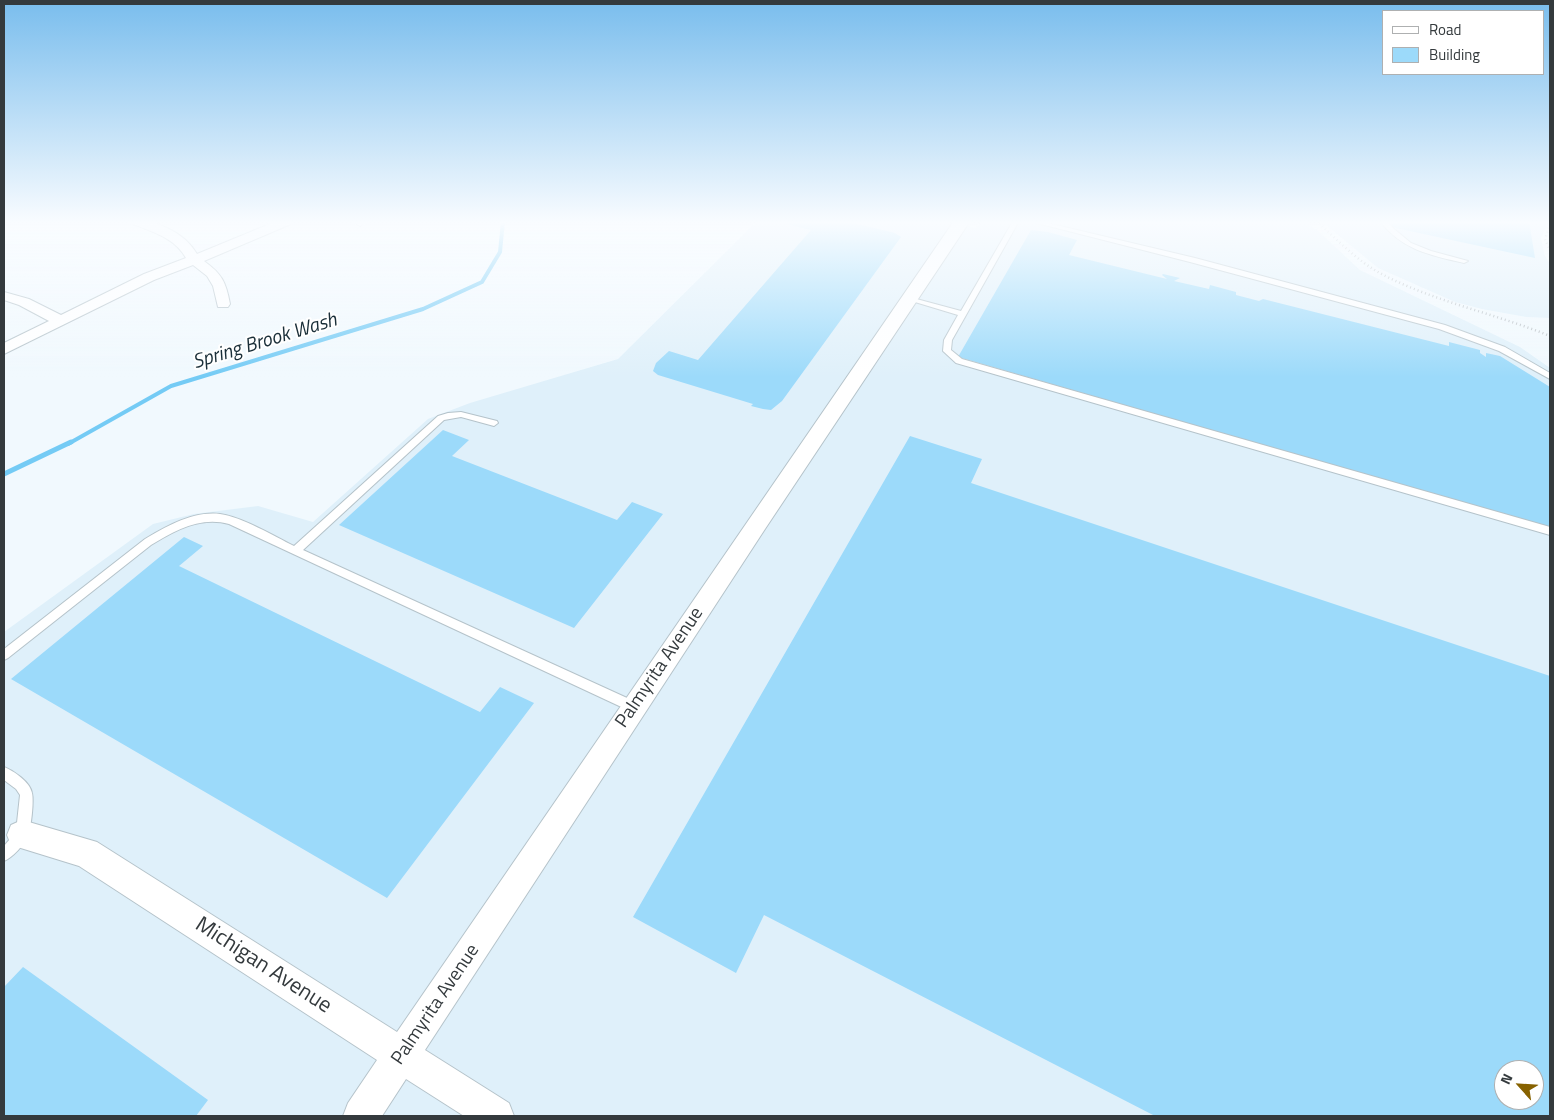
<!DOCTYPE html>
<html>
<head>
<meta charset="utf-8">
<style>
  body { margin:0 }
  #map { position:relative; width:1554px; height:1120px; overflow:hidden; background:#f1f9fe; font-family:"Titillium Web",sans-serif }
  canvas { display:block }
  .frame { position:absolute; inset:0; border:5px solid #343a3d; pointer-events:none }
  .legend { position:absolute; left:1382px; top:10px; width:162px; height:65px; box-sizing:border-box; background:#fff; border:1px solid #aeb0b1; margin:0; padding:6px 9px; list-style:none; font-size:15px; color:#343a3d }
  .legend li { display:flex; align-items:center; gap:10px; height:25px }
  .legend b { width:25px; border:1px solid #aeb0b1 }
  .north { position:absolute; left:1494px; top:1060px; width:50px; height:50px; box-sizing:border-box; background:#fff; border:1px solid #aeb0b1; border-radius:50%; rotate:296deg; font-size:14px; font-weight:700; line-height:20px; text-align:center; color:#343a3d }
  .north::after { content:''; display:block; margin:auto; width:18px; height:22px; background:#876200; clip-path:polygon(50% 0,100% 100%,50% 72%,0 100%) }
</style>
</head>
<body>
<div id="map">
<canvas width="1554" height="1120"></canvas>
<div class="frame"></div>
<ul class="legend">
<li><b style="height:6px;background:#fff"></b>Road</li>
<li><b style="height:14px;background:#9cdafa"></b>Building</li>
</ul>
<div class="north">N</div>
</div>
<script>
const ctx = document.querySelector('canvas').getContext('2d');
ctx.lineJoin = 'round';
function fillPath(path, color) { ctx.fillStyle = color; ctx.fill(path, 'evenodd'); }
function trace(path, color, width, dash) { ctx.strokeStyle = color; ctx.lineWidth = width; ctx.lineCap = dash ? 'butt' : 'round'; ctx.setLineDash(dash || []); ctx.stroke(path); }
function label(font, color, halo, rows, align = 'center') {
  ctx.font = font + ' "Titillium Web",sans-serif'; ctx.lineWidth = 4; ctx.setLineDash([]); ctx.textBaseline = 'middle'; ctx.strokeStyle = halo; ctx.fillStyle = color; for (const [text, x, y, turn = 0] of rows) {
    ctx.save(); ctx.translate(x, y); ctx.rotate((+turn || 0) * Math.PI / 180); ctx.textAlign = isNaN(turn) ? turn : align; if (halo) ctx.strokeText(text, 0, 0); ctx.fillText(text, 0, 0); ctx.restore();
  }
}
const built = new Path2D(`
  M757,221h185l34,7 5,-7h327v4l8,4 44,41 160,77 30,21v748h-1546v-484l149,-108 41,-10 64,-8 55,16 115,-103 42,-16 148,-44zM1504,1070h30v30h-30z
  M1321,221h228l-8,17 4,18 5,8v54l-24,-1 -44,-8 -27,-7 -77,-34z`);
const streamFar1 = new Path2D(`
  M68,444l103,-58 252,-77 59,-27 18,-30 3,-31`);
const stream = new Path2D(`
  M4,474l67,-32`);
const building = new Path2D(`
  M789,221h56l50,12 6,4 -119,164 -11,9 -8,-1 -12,-3 2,-2 -95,-29 -5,-4 3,-8 13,-12 29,9 113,-130 -25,-6z
  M1391,221h138l6,37 -144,-31z
  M1031,230l17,2 29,8 -8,15 98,24 -5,-4 1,-1 17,4 -6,3 35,8 1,-4 26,7v3l23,6 4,-2 186,47v-4l31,8v3l6,4v-4l14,3 50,31v141l-592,-171z
  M443,430l26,10 -17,16 165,64 15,-18 31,12 -89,114 -235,-103z
  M910,436l72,23 -11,24 579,193v440h-395l-391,-201 -28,58 -103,-56zM1504,1070h30v30h-30z
  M184,537l19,9 -24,20 301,146 20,-25 34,16 -147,195 -376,-219z
  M23,967l185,133 -12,16h-192v-129z`);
const path = new Path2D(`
  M1316,221c20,17 39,38 62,51 53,29 116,41 172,64
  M1550,224l-5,15 5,11`);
const service = new Path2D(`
  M1013,221h6l-67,119 -1,10 11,9 588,168v8l-594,-172 -13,-12 1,-11 14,-25 -53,-16 4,-2 52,14z
  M1029,221h10l156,37 250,67 60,22 45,26v6l-51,-28 -60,-22 -249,-67z
  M1380,221h6l8,8 17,14 20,8 37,10 -4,2c-34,-8 -62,-13 -84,-42z
  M461,412l36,9 1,2 -4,3 -33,-9 -17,3 -141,130 335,153 2,4 -2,4 -4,1 -4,-1 -401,-187c-28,-8 -54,6 -78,21l-143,113 -4,2v-11l141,-110c22,-13 48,-28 75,-25 22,3 54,22 74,32l144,-130 10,-3z
  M4,767c10,4 26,15 28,26 2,9 -1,34 -4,43 -3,8 -16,22 -24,25v-15l12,-14 4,-37 -4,-6 -12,-9z`);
const minor = new Path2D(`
  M131,221c24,-2 53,11 66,33l80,-33h16l-2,3 -87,37c18,13 22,21 26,43l-2,3h-10l-5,-21 -6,-10 -14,-11 -39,15 -150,74v-11l45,-22 -30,-16 -15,-5v-8l25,7 32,16 83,-41 42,-16c-11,-20 -33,-26 -53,-34z
  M352,221h13l1,1 -6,4z`);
const tertiary = new Path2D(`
  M954,221h16l-205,308 -340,521 84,53 5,13h-50l-58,-37 -24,37h-39l5,-13 29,-43 -298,-194 -68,-21 -4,-10 4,-10 11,-5 75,22 300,190z`);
const streetNames = [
  ["Palmyrita Avenue",660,668,-56],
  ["Palmyrita Avenue",436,1005,-56]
];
const waterNames = [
  ["Spring Brook Wash",265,342,-17]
];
const nearStreetnames = [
  ["Michigan Avenue",263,966,33]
];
fillPath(built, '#dff0fa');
trace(streamFar1, '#74cbf5', 4);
trace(stream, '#74cbf5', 5);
fillPath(building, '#9cdafa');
trace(service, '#b5c3ca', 2);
trace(minor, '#b5c3ca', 2);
trace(tertiary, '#b5c3ca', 2);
trace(path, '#b8bfc4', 2.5, [1, 3]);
fillPath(service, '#fff');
fillPath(minor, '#fff');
fillPath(tertiary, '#fff');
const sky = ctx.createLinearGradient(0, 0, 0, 377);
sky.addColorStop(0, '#79bded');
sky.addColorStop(0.59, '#f9fcff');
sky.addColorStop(1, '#f9fcff00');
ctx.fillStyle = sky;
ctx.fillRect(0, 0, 1554, 377);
label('19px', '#343a3d', '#fff', streetNames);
label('italic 20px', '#1b2f39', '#fff', waterNames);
label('22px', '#343a3d', '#fff', nearStreetnames);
</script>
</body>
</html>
